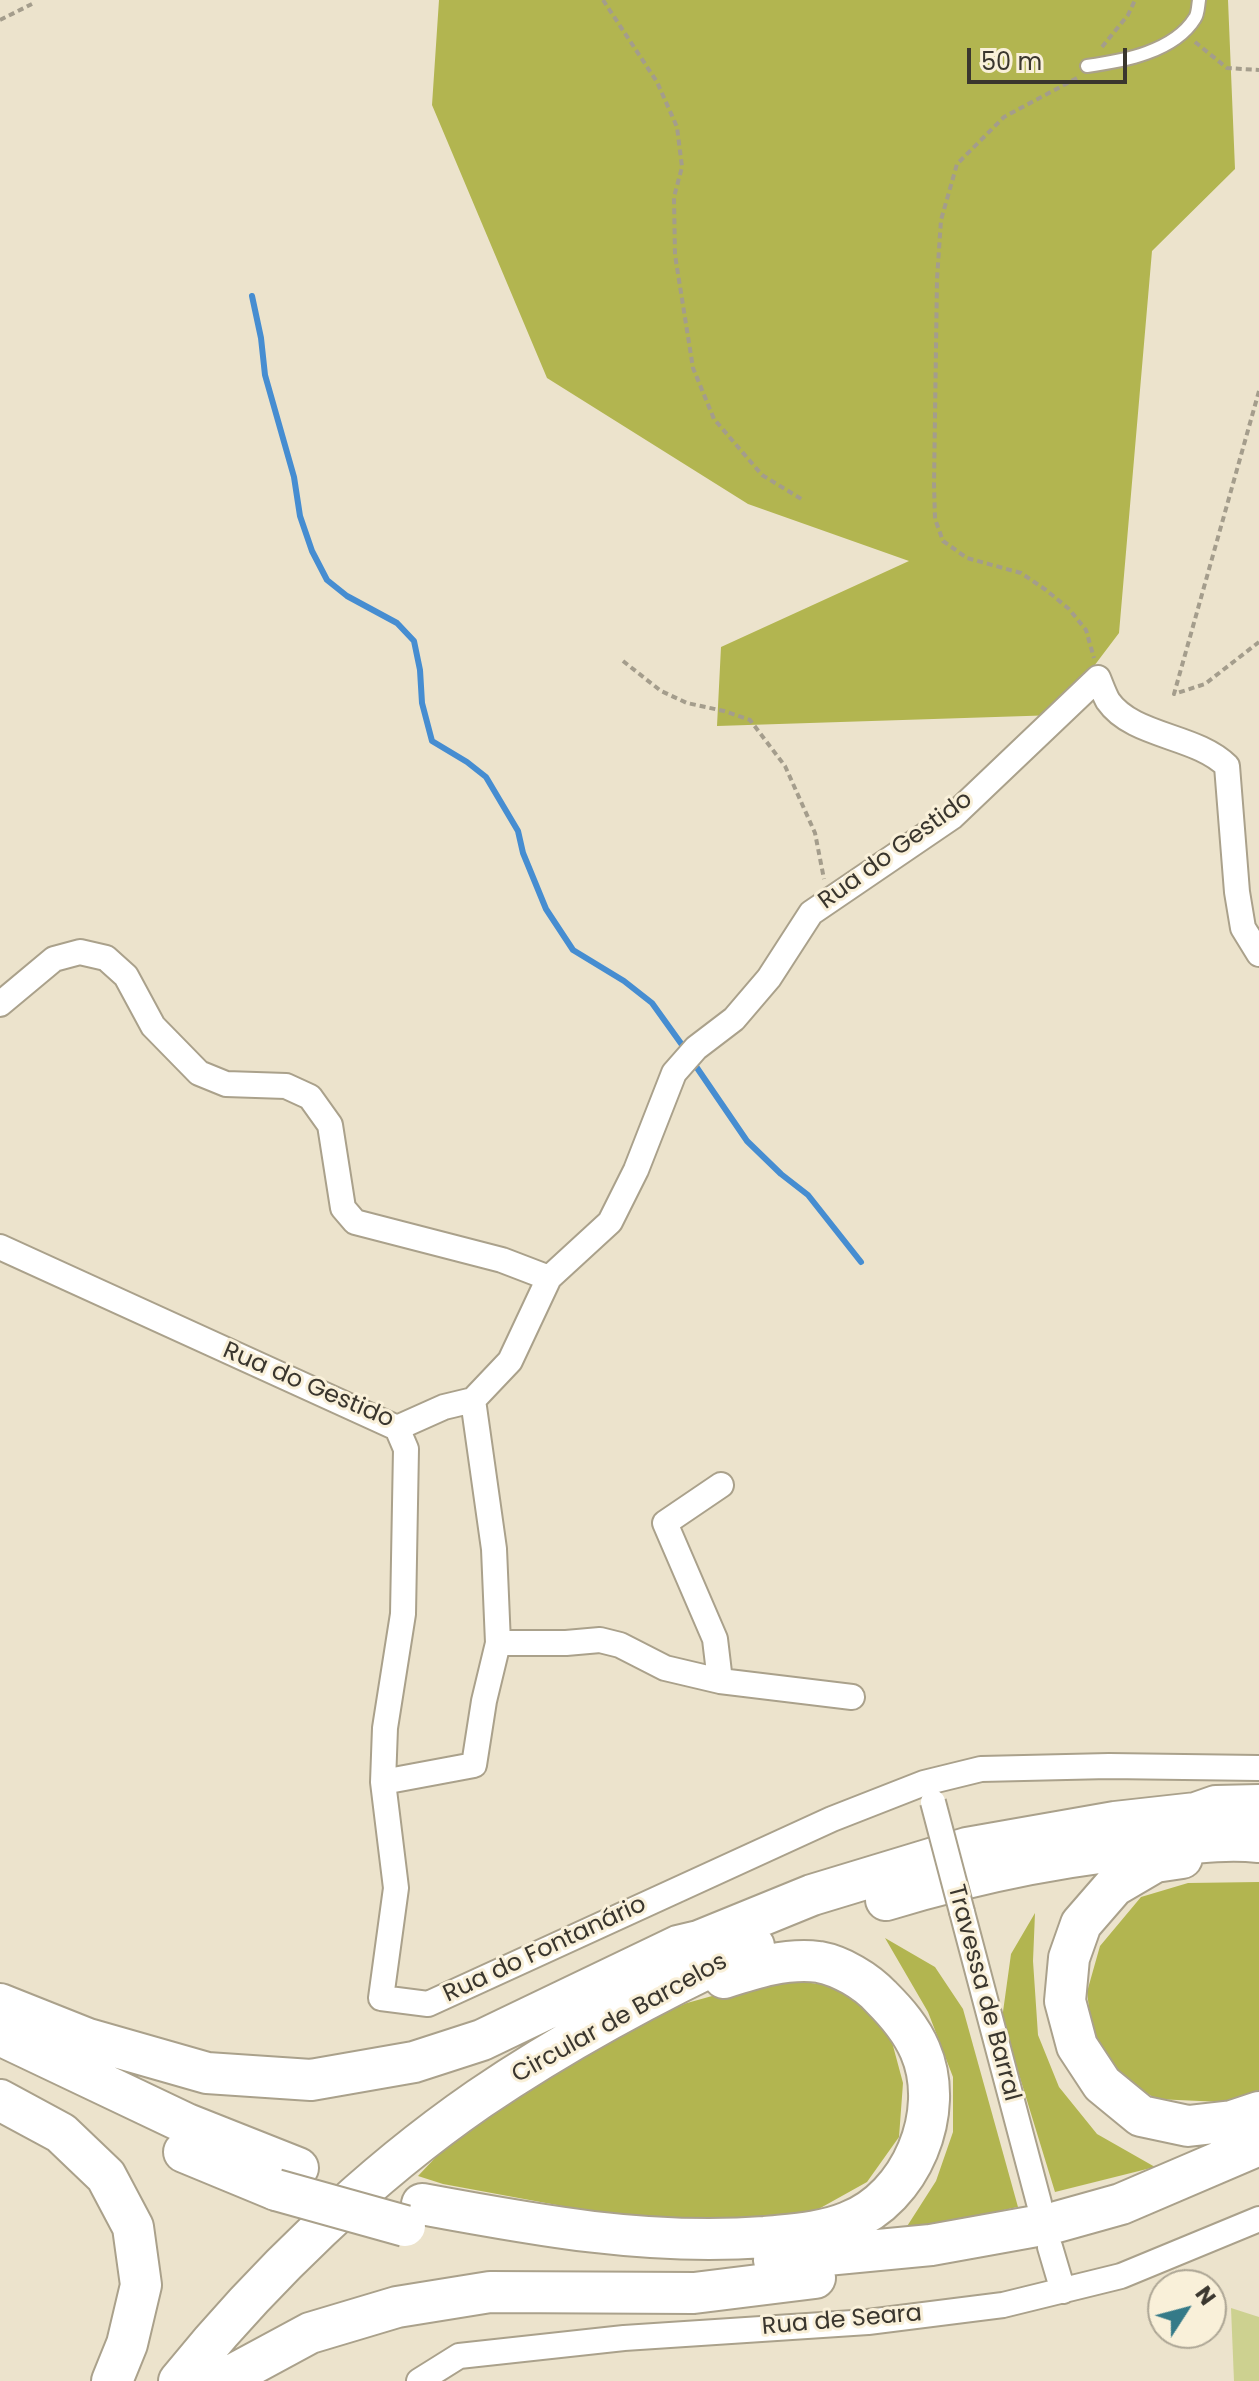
<!DOCTYPE html>
<html>
<head>
<meta charset="utf-8">
<style>
  body { margin:0 }
  #map { position:relative; width:1259px; height:2381px; overflow:hidden; background:#ece3cc; font-family:Poppins,sans-serif }
  canvas { display:block }
  .north { position:absolute; left:1147px; top:2269px; width:80px; height:80px; box-sizing:border-box; background:#f9f0d9; border:2px solid #ada695; border-radius:50%; rotate:54deg; font-size:22px; font-weight:700; line-height:32px; text-align:center; color:#3a362e }
  .north::after { content:''; display:block; margin:auto; width:28px; height:36px; background:#357a88; clip-path:polygon(50% 0,100% 100%,50% 72%,0 100%) }
  .scale { position:absolute; left:967px; top:48px; width:160px; height:36px; box-sizing:border-box; border:4px solid #3a362e; border-top:0; padding-left:10px; font-size:24px; line-height:28px; white-space:nowrap; color:#3a362e; -webkit-text-stroke:6px #f9f0d9; paint-order:stroke }
</style>
</head>
<body>
<div id="map">
<canvas width="1259" height="2381"></canvas>
<div class="north">N</div>
<div class="scale">50 m</div>
</div>
<script>
const ctx = document.querySelector('canvas').getContext('2d');
ctx.lineJoin = 'round';
function fillPath(path, color) { ctx.fillStyle = color; ctx.fill(path, 'evenodd'); }
function trace(path, color, width, dash) { ctx.strokeStyle = color; ctx.lineWidth = width; ctx.lineCap = dash ? 'butt' : 'round'; ctx.setLineDash(dash || []); ctx.stroke(path); }
function label(font, color, halo, rows, align = 'center') {
  ctx.font = font + ' Poppins,sans-serif'; ctx.lineWidth = 6; ctx.setLineDash([]); ctx.textBaseline = 'middle'; ctx.strokeStyle = halo; ctx.fillStyle = color; for (const [text, x, y, turn = 0] of rows) {
    ctx.save(); ctx.translate(x, y); ctx.rotate((+turn || 0) * Math.PI / 180); ctx.textAlign = isNaN(turn) ? turn : align; if (halo) ctx.strokeText(text, 0, 0); ctx.fillText(text, 0, 0); ctx.restore();
  }
}
const green = new Path2D(`
  M1231,2308l28,9v64h-25z`);
const forest = new Path2D(`
  M439,0h789l7,169 -83,82 -33,382 -62,82 -340,11 4,-79 188,-86 -161,-57 -201,-126 -115,-273z
  M1259,1882v208l-37,12 -66,-3 -42,-27 -21,-32 -6,-48 13,-46 41,-49 47,-14z
  M1035,1913l-2,48 5,74 21,52 38,47 58,33 -100,25 -53,-173 9,-65z
  M885,1938l50,29 28,42 55,198 -114,24 32,-50 17,-49v-55l-25,-65z
  M796,1981l46,6 29,20 21,35 11,41 -4,54 -32,45 -52,29 -77,10 -111,-3 -184,-34 -25,-8 34,-36 58,-44 115,-68 62,-25 61,-17z`);
const stream = new Path2D(`
  M252,296l9,42 4,37 29,102 6,39 12,35 15,29 20,16 50,27 17,18 6,29 2,33 10,38 35,21 19,15 32,54 5,22 23,56 27,41 51,31 28,22 33,46
  M693,1062l54,79 34,33 27,21 53,67`);
const path = new Path2D(`
  M603,0l54,82 20,45 5,40 -8,30 1,58 18,113 21,51 48,56 41,25
  M0,20l32,-16
  M1195,42l32,26 32,2
  M1102,47l26,-32 7,-15
  M1077,78l-73,39 -47,47 -16,56 -4,59 -3,205 1,35 8,22 24,17 54,15 25,17 23,19 17,21 8,28
  M1259,391l-85,303 31,-10 54,-42
  M623,661l38,30 26,12 37,8 26,9 35,46 30,67 9,46`);
const lane = new Path2D(`
  M1087,66c36,-5 87,-14 108,-48 3,-4 3,-12 4,-18`);
const street = new Path2D(`
  M0,1004l54,-45 26,-7 26,6 20,18 27,50 46,47 27,11 60,2 24,11 20,28 13,83 12,14 147,38 47,18
  M0,1247l397,181 47,-21 29,-7 37,-39 39,-83 61,-56 26,-52 38,-97 22,-25 38,-29 35,-41 42,-65 141,-96 146,-139c3,7 6,16 10,23 25,36 88,34 119,65l10,126 6,36 16,26
  M397,1428l9,21 -3,165 -18,114 -2,54 13,106 -15,110 47,6 404,-185 92,-36 57,-14 128,-3 150,2
  M498,1643h68l34,-3 20,5 45,23 55,13 132,16
  M720,1681l-5,-42 -50,-116 56,-38
  M383,1782l91,-17 10,-64 14,-58 -4,-94 -21,-149
  M962,1912l77,291
  M1050,2247l13,44
  M419,2381l40,-25 165,-18 244,-16 135,-17 118,-29 138,-57`);
const primary = new Path2D(`
  M1182,1858l-27,4 -41,24 -33,38 -12,34 -4,43 12,45 25,38 39,32 47,10 44,-5 27,-9
  M886,1900c92,-28 191,-48 288,-55 28,-3 56,-6 85,-3
  M0,2004l88,35 119,34 104,7 103,-18 68,-22 196,-94 21,-5 113,-46 155,-47 148,-26 81,-9 20,-7 43,-1
  M0,2035l187,89 111,44
  M0,2100l61,33 45,43 27,51 8,58 -14,59 -15,37
  M184,2152l92,38
  M422,2204c113,21 227,42 343,33 28,-3 56,-4 83,-15 63,-24 99,-110 72,-172 -9,-21 -23,-37 -39,-53 -15,-16 -40,-31 -62,-35 -33,-4 -64,6 -95,16
  M774,2260l157,-15 122,-22 68,-19 138,-59
  M179,2381c84,-104 190,-206 300,-282 87,-59 180,-109 275,-153
  M221,2381l89,-48 87,-26 93,-15 204,1 121,-15`);
const streetBridge = new Path2D(`
  M933,1802l29,110`);
const primaryBridge = new Path2D(`
  M276,2190l129,36`);
const streetNames = [
  ["Rua do Gestido",896,851,-36],
  ["Rua do Gestido",308,1386,23],
  ["Rua do Fontanário",545,1950,-25],
  ["Travessa de Barral",983,1993,75],
  ["Circular de Barcelos",620,2019,-29],
  ["Rua de Seara",842,2321,-5]
];
fillPath(green, '#cdd190');
fillPath(forest, '#b2b550');
trace(stream, '#468dd1', 6);
trace(lane, '#aaa18b', 16);
trace(street, '#aaa18b', 28);
trace(primary, '#aaa18b', 44);
trace(path, '#a49d8c', 4, [6, 4]);
trace(lane, '#fff', 12);
trace(street, '#fff', 24);
trace(primary, '#fff', 40);
trace(streetBridge, '#aaa18b', 28, []);
trace(primaryBridge, '#aaa18b', 44, []);
trace(streetBridge, '#fff', 24);
trace(primaryBridge, '#fff', 40);
label('24px', '#3a362e', '#f9f0d9', streetNames);
</script>
</body>
</html>
